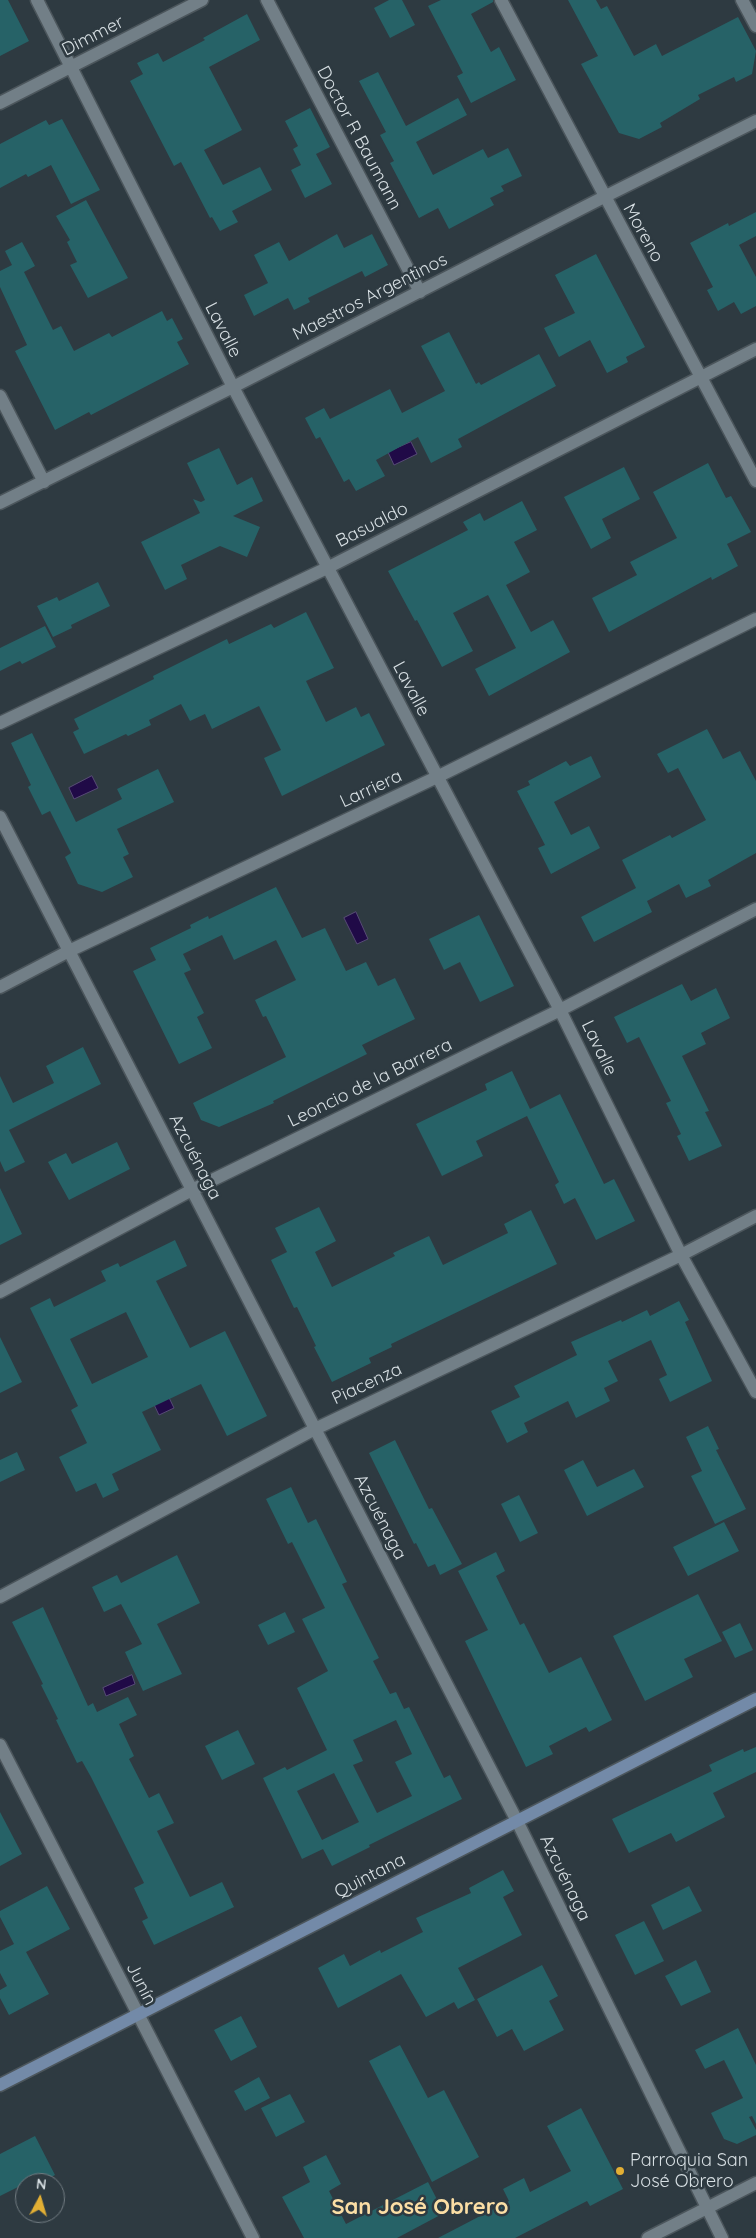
<!DOCTYPE html>
<html>
<head>
<meta charset="utf-8">
<style>
  body { margin:0 }
  #map { position:relative; width:756px; height:2238px; overflow:hidden; background:#2e3a41; font-family:Quicksand,sans-serif }
  canvas { display:block }
  .north { position:absolute; left:15px; top:2173px; width:50px; height:50px; box-sizing:border-box; background:#2e3a41; border:1px solid #727c82; border-radius:50%; rotate:6deg; font-size:14px; font-weight:700; line-height:20px; text-align:center; color:#d7dfe3 }
  .north::after { content:''; display:block; margin:auto; width:18px; height:22px; background:#e2af34; clip-path:polygon(50% 0,100% 100%,50% 72%,0 100%) }
</style>
</head>
<body>
<div id="map">
<canvas width="756" height="2238"></canvas>
<div class="north">N</div>
</div>
<script>
const ctx = document.querySelector('canvas').getContext('2d');
ctx.lineJoin = 'round';
function fillPath(path, color) { ctx.fillStyle = color; ctx.fill(path, 'evenodd'); }
function trace(path, color, width, dash) { ctx.strokeStyle = color; ctx.lineWidth = width; ctx.lineCap = dash ? 'butt' : 'round'; ctx.setLineDash(dash || []); ctx.stroke(path); }
function label(font, color, halo, rows, align = 'center') {
  ctx.font = font + ' Quicksand,sans-serif'; ctx.lineWidth = 5; ctx.setLineDash([]); ctx.textBaseline = 'middle'; ctx.strokeStyle = halo; ctx.fillStyle = color; for (const [text, x, y, turn = 0] of rows) {
    ctx.save(); ctx.translate(x, y); ctx.rotate((+turn || 0) * Math.PI / 180); ctx.textAlign = isNaN(turn) ? turn : align; if (halo) ctx.strokeText(text, 0, 0); ctx.fillText(text, 0, 0); ctx.restore();
  }
}
const water = new Path2D(`
  M411,442l6,12 -23,11 -6,-13z
  M92,776l6,12 -24,11 -5,-11z
  M356,912l12,27 -11,5 -13,-26z
  M162,1383l12,25 -15,7 -12,-25z
  M132,1675l3,9 -29,12 -3,-8z`);
const building = new Path2D(`
  M0,0h8l21,41 -29,15z
  M389,0h13l13,25 -25,13 -16,-30z
  M441,0h52v2l-22,12 20,38 8,-5 17,33 -45,23 -14,-27 6,-3 -35,-67z
  M568,0h28l5,9 6,-3 27,50 22,-12 6,12 76,-39 18,34 -4,23 -16,8 -2,-5 -36,18 2,4 -40,24 2,4 -23,12 -20,-6 -38,-69 17,-8z
  M247,14l13,26 -51,27 33,63 -38,20 19,35 37,-18 12,23 -40,21 6,11 -18,9 -8,-14 -2,1 -29,-56 -7,4 -44,-85 13,-7 -6,-11 21,-10 5,9 42,-22 -2,-2z
  M378,72l28,54 52,-28 9,17 -51,27 17,33 50,-26 5,9 20,-10 14,28 -21,10 3,5 -14,7 4,7 -45,24 -11,-21 -19,10 -29,-55 4,-2 -14,-26 6,-3 -27,-51z
  M310,108l20,39 -14,7 16,30 -27,14 -14,-28 10,-5 -8,-16 5,-3 -13,-25z
  M62,119l38,71 -29,14 -20,-39 -23,12 -2,-3 -26,14v-44l46,-24 3,5z
  M86,200l42,78 -40,20 -18,-33 7,-3 -10,-20 3,-2 -14,-24z
  M756,212v24l-17,9 17,32v29l-15,8 -7,-12 -16,9 -11,-21 6,-3 -23,-44 38,-20 1,3z
  M337,234l7,14 28,-14 16,31 -23,12 -3,-6 -54,27 2,4 -16,8 -6,-12 -34,18 -10,-21 24,-12 -14,-28 25,-13 10,19z
  M22,242l13,24 -11,6 29,58 8,-4 13,25 35,-18 3,4 50,-26 5,10 5,-3 11,21 -6,3 12,22 -98,51 -2,-3 -34,18 -40,-79 12,-6 -27,-58v-16l12,-6 -7,-14z
  M596,254l49,93 -19,10 2,5 -21,11 -17,-33 -31,17 -15,-29 31,-15 -20,-38z
  M449,332l27,52 3,-2 2,3 58,-31 17,32 -98,53 4,8 -31,16 -13,-26 -42,23 9,16 -29,15 -7,-12 -5,3 -24,-45 -4,2 -11,-21 19,-10 6,11 60,-30 12,24 43,-22 -24,-45z
  M219,448l18,37 15,-8 11,24 -30,15 27,11 -13,30 -27,-11 -39,19 6,14 -22,11 -24,-48 59,-29 -7,-14 8,3 4,-2 -18,-37z
  M708,463l18,35 5,-2 20,36 -24,12 11,22 -26,14 -1,-3 -102,55 -17,-34 45,-23 -7,-13 47,-24 -24,-46z
  M624,467l16,32 -38,20 9,19 -20,11 -27,-52z
  M522,501l15,29 -23,12 16,30 -24,13 25,47 22,-12 17,32 -81,44 -14,-27 41,-21 -28,-53 -35,18 20,38 -31,16 -25,-47 -2,1 -27,-50 80,-41 -5,-8 17,-9 4,8z
  M98,582l12,24 -39,19 1,3 -19,9 -16,-31 20,-9 2,4z
  M306,612l28,56 -28,13 20,41 30,-15 5,10 8,-4 16,32 -103,51 -18,-38 17,-8 -22,-44 -47,23 -7,-15 -15,7 -9,-17 -32,16 2,5 -23,11 -2,-2 -42,20 -11,-22 6,-3 -5,-10 80,-40 -1,-3 74,-37 2,5 42,-20 3,4z
  M45,626l11,21 -34,17 -2,-3 -20,10v-23z
  M707,729l16,30 17,-8 16,30v72l-48,27 3,6 -25,12 -7,-14 -32,17 5,11 -58,30 -13,-25 55,-29 -14,-28 48,-25 2,3 34,-18 -28,-52 -10,5 -11,-19z
  M32,733l44,89 46,-23 -5,-10 41,-20 16,33 -57,27 12,25 -6,3 10,20 -31,15 -24,-8 -13,-27 6,-4 -21,-42 -8,4 -14,-28 3,-2 -20,-42z
  M591,756l10,21 -47,25 17,33 18,-9 11,22 -49,26 -13,-26 7,-3 -28,-54 13,-6 -2,-4 38,-20 4,5z
  M276,887l26,51 23,-10 21,43 20,-9 12,24 17,-8 20,41 -53,26 5,9 -94,47 1,2 -55,24 -18,-7 -8,-17 93,-46 -20,-41 -3,1 -8,-17 41,-20 -20,-40 -42,20 -12,-25 -39,19 8,16 -7,3 20,40 -7,4 15,31 -33,16 -46,-93 23,-11 -6,-12 41,-20 -1,-3 18,-9 1,3z
  M479,915l35,71 -34,16 -20,-40 -16,8 -15,-31z
  M682,984l9,17 25,-13 14,30 -29,15 5,11 -24,12 27,55 -4,1 17,34 -33,15 -12,-25 4,-2 -15,-31 5,-2 -32,-64 -12,6 -13,-26z
  M83,1047l18,37 -92,46 16,32 -20,10 -5,-11v-85l13,27 41,-20 -8,-17z
  M512,1071l18,38 30,-15 44,90 10,-5 21,42 -39,19 -21,-42 -11,6 -9,-19 4,-3 -32,-66 -51,25 7,15 -41,20 -26,-52 71,-34 -2,-6z
  M117,1142l13,27 -61,31 -21,-38 18,-9 6,11z
  M0,1188l22,46 -22,11z
  M319,1207l17,34 -21,11 17,35 63,-31 -2,-3 36,-17 14,29 65,-32 -4,-9 27,-14 26,54 -166,80 1,3 -23,11 2,5 -39,19 -18,-35 2,-1 -19,-39 -3,1 -23,-48 16,-8 -12,-24z
  M175,1240l12,26 -31,15 34,67 35,-17 42,85 -40,20 -26,-52 -59,28 19,38 -49,24 7,16 -16,8 -7,-15 -20,9 -17,-35 28,-14 -16,-33 7,-4 -48,-98 20,-10 4,9 52,-26 -5,-10 17,-8 2,4zM126,1312l22,45 -56,27 -22,-45z
  M679,1301l10,19 -4,2 27,59 -42,21 -11,-23 8,-4 -16,-35 -43,21 10,20 -14,7 6,13 -34,17 -8,-17 -44,22 4,9 -21,11 -16,-32 29,-14 -6,-11 63,-31 -6,-13 50,-22 1,2 25,-12 3,6z
  M0,1337l22,45 -22,11z
  M708,1426l11,23 -3,1 30,59 -31,15 -24,-48 11,-5 -16,-34z
  M395,1440l34,69 3,-1 30,56 -22,11 -5,-11 -7,3 -12,-24 -2,1 -45,-91z
  M17,1452l8,18 -25,12v-22z
  M583,1460l14,27 37,-18 10,18 -57,29 -23,-46z
  M291,1487l17,36 8,-4 31,63 -5,2 37,74 -6,3 17,33 6,-2 8,17 5,-2 35,71 6,-3 12,24 -93,46 1,2 -38,19 -9,-17 -21,10 -39,-81 22,-11 2,3 40,-20 -30,-62 31,-17 -26,-52 23,-11 -33,-66 -4,2 -22,-45zM396,1720l16,34 -17,8 17,34 -35,17 -24,-48 10,-4 -10,-21zM334,1773l25,49 -37,18 -25,-49z
  M519,1495l19,38 -18,9 -19,-38z
  M724,1522l15,29 -51,25 -15,-29z
  M496,1552l9,19 -9,5 24,49 4,-2 25,50 32,-16 31,63 -23,12 -3,-5 -37,19 4,8 -27,13 -61,-126 23,-11 -30,-59z
  M177,1555l23,48 -43,21 25,50 -39,17 -18,-39 17,-8 -21,-40 -17,8 -12,-25 25,-12 4,8z
  M698,1594l24,47 -38,18 9,18 -48,24 -32,-65z
  M43,1607l45,99 5,-3 4,9 31,-15 9,18 -18,9 15,32 -5,3 20,39 10,-5 15,30 -17,8 33,66 32,-15 12,25 -80,38 -12,-24 6,-3 -14,-30 10,-5 -53,-106 -9,-16 -5,2 -21,-43 2,-1 -17,-34 2,-1 -31,-62z
  M285,1612l10,20 -27,13 -10,-20z
  M740,1623l13,27 -18,8 -13,-26z
  M238,1730l17,34 -33,16 -17,-34z
  M756,1747v25l-43,21 12,24 -49,25 -5,-9 -42,20 -17,-34 100,-48 -3,-6 34,-16 1,3z
  M0,1812l22,42 -22,12z
  M503,1870l11,21 -11,6 19,38 -64,33 17,32 -17,9 -4,-7 -28,15 -25,-43 -63,34 -20,-40 26,-14 6,12 30,-16 1,3 42,-21 -7,-14 55,-25 -2,-5z
  M47,1886l23,43 -44,23 23,42 -40,21 -9,-17v-8l7,-4 -7,-13v-22l14,-7 -14,-27v-6z
  M689,1886l13,25 -39,19 -12,-25z
  M644,1921l20,40 -29,14 -20,-40z
  M696,1960l15,32 -30,14 -16,-30z
  M542,1965l16,31 -9,5 15,29 -40,21 -12,-22 -15,8 -20,-38z
  M241,2016l16,31 -26,14 -17,-31z
  M738,2028l18,37v59l-4,-8 -3,1 7,13v5l-19,9 -13,-5 -13,-26 32,-15 -19,-38 -19,9 -10,-19z
  M400,2045l28,53 16,-8 35,67 -47,25 -63,-121z
  M259,2077l11,21 -25,13 -11,-20z
  M290,2094l15,28 -29,15 -15,-29z
  M581,2108l42,81 -33,17 -3,-5 -72,37h-77l71,-37 -6,-12 21,-11 6,14 41,-21 -24,-45z
  M35,2136l20,39 -15,8h-15v3l-1,-2 -24,12v-42z
  M326,2155l15,29 -12,7 17,33 82,-42 16,31 -47,25h-93l-22,-41 28,-15 -7,-15z`);
const street = new Path2D(`
  M37,0l196,387 327,623 121,245 75,137
  M267,0l153,292
  M501,0l255,481
  M742,0l14,26
  M0,103l202,-103
  M0,396l44,86
  M0,503l233,-116 371,-190 152,-76
  M0,723l327,-155 429,-219
  M0,817l517,1004 205,417
  M0,987l69,-36 368,-174 319,-158
  M0,1292l192,-102 368,-180 196,-101
  M0,1597l315,-168 366,-174 75,-39
  M0,1745l253,493
  M648,2238l108,-55`);
const secondary = new Path2D(`
  M0,2085l756,-386`);
const markers = [
  [620,2171,5,"#e2af34"]
];
const streetNames = [
  ["Dimmer",93,36,-27],
  ["Doctor R Baumann",359,138,62],
  ["Moreno",643,233,61],
  ["Maestros Argentinos",370,297,-27],
  ["Lavalle",223,330,63],
  ["Basualdo",372,525,-27],
  ["Lavalle",411,689,62],
  ["Larriera",371,789,-25],
  ["Lavalle",599,1048,64],
  ["Leoncio de la Barrera",370,1083,-26],
  ["Azcuénaga",195,1157,63],
  ["Piacenza",367,1384,-25],
  ["Azcuénaga",380,1517,63],
  ["Quintana",370,1876,-27],
  ["Azcuénaga",565,1878,64],
  ["Junín",141,1984,63]
];
const poiNames = [
  ["Parroquia San",630,2161],
  ["José Obrero",630,2182]
];
const districtNames = [
  ["San José Obrero",420,2207]
];
fillPath(water, '#200a47');
trace(water, '#574a76', 1);
fillPath(building, '#266267');
trace(street, '#4c565c', 15);
trace(secondary, '#4c565c', 15);
trace(street, '#727f87', 12);
trace(secondary, '#738aa8', 12);
for (const [x, y, r, color] of markers) { const dot = new Path2D(); dot.arc(x, y, r, 0, 2 * Math.PI); ctx.fillStyle = color; ctx.fill(dot); trace(dot, '#2e3a41', 2); }
label('18px', '#d7dfe3', '#2e3a41', streetNames);
label('18px', '#d7dfe3', '#2e3a41', poiNames, 'left');
label('bold 22px', '#fbdea5', '#2e3a41', districtNames);
</script>
</body>
</html>
